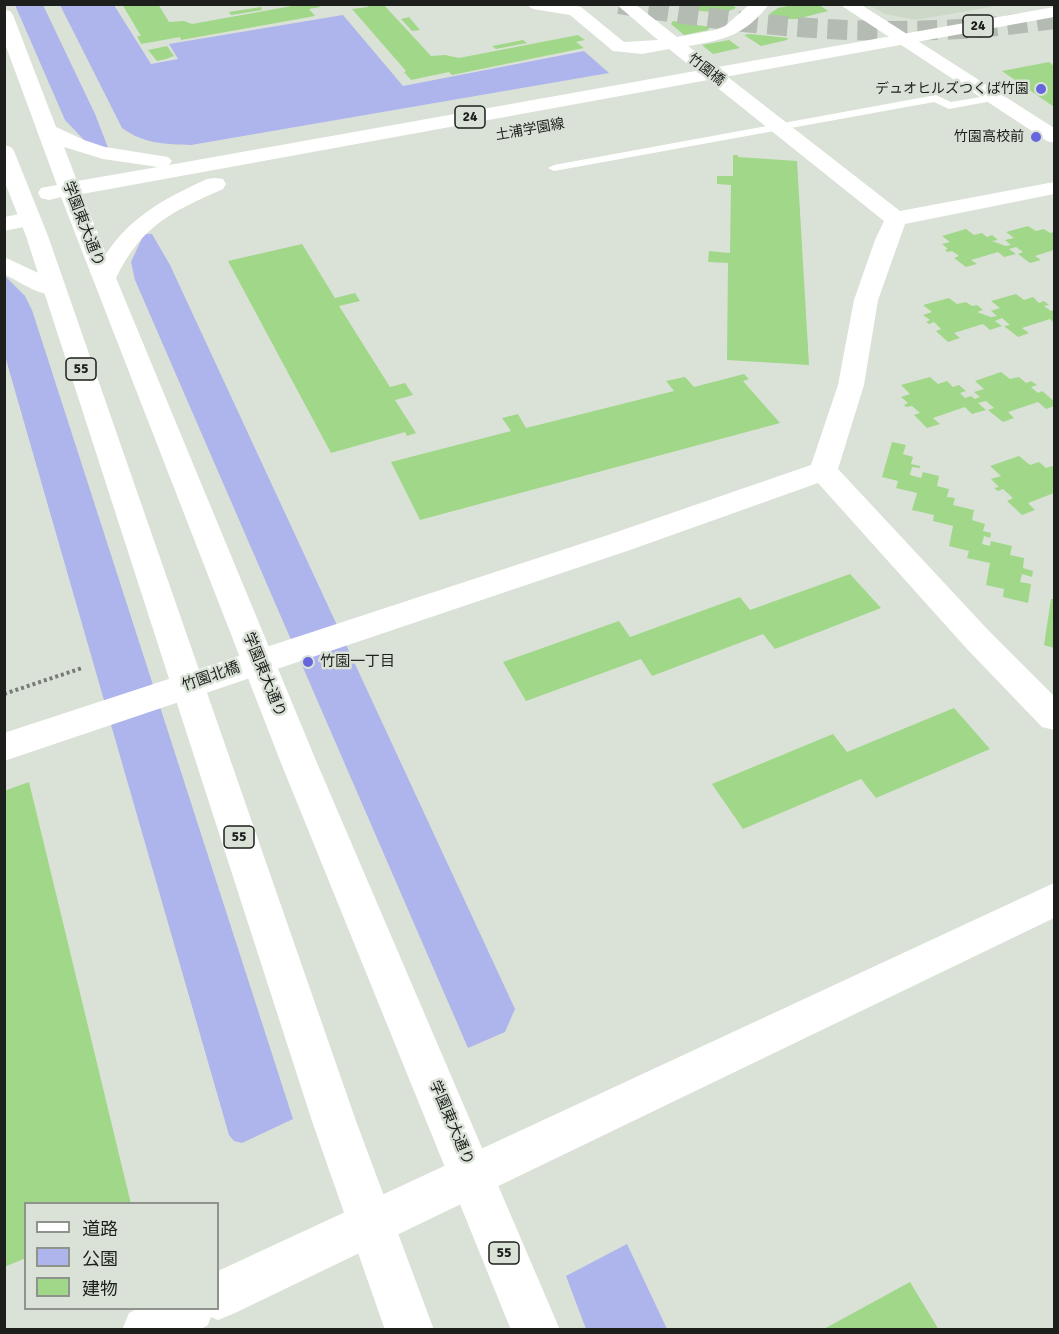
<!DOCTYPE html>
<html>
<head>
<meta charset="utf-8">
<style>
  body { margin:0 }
  #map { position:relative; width:1059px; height:1334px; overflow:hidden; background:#dae2d7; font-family:Signika,"Noto Sans JP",sans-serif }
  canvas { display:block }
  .frame { position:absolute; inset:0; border:6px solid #1d1f1c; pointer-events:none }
  .legend { position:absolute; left:24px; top:1202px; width:195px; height:108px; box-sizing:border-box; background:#dae2d7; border:2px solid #8e948c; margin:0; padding:8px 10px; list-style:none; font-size:18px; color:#1d1f1c }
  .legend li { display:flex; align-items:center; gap:12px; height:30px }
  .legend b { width:30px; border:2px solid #8e948c }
</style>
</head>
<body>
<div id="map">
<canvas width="1059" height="1334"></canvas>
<div class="frame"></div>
<ul class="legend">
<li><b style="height:8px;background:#fff"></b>道路</li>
<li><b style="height:16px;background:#aeb4ec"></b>公園</li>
<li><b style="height:16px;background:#a1d788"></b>建物</li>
</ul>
</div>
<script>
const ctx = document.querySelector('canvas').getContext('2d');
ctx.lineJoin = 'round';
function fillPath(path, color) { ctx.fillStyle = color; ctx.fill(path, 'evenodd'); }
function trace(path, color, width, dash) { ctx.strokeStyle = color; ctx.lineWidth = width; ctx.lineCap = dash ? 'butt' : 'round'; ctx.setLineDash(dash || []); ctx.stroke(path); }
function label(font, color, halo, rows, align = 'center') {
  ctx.font = font + ' Signika,"Noto Sans JP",sans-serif'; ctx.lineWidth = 5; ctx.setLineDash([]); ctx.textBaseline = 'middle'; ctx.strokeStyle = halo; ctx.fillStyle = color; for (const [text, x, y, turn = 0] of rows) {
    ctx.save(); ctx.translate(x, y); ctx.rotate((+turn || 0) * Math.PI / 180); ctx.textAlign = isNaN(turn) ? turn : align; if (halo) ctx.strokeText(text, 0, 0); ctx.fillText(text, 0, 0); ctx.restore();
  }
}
const built = new Path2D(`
  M869,5h133l-86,15 -31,-6z`);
const green = new Path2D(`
  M15,5h28l52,109 14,36 -24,-9 -20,-21z
  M60,5h54l37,59 27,-5 -9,-15 174,-29 60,71 181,-35 25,22 -418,72c-26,-1 -47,-1 -69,-17z
  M144,234h8l18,31 345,744 -10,23 -37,16 -333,-768 -4,-18z
  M4,275l21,21 7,14 261,809 -51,24 -8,-2 -5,-6 -224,-779z
  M627,1244l40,85h-81l-20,-53z`);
const building = new Path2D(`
  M122,4h36l11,18 15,-1 8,3 111,-20h15l2,3 -11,2 6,7 -134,24 -1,-3 -39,7 -4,-8h4z
  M366,4h17l48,52 14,-1 14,3 119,-23 7,5 -9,2 8,6 -132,27 -3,-3 -38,8 -7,-8 2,-1 -54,-62 16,-2z
  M692,4h39l5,4 -7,3 -16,1 -13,-1z
  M798,4h20l10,7 -31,8h-14l-14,-5 9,-6z
  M261,7l1,3 -31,5 -2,-3z
  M409,17l11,13 -8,1 -11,-12z
  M673,21l37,6 -2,3 -24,5 -13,-11z
  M750,34l38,4 -1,2 -26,6 -17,-11z
  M523,40l4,3 -31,6 -4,-3z
  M729,40l11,8 -27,6 -11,-9z
  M167,46l7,10 -8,3 -9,2 -9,-11z
  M1049,62l5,4v41l-52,-36z
  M733,155h5v2l59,4 12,204 -82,-5 1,-97 -20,-1 1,-11 21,2 1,-68 -14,-1v-8h16z
  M1028,226l8,5 8,-2 6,4 4,-1v18l-19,6 6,4 -11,3 -12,-9 5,-2 -7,-5 -7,2 7,5 -12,3 -6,-5 -27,8 6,4 -11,3 -12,-9 5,-2 -7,-5 -5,1 -2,-2 3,-1 -6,-5 8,-2 -8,-6 24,-7 8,6 8,-2 5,4 5,-2 6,5 -6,1 14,5 5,-1 -6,-5 9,-2 -8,-6z
  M302,244l33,54 20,-5 5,8 -21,5 51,81 15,-4 8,12 -18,5 21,33 -9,3 -2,-4 -74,21 -103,-192z
  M1016,294l8,6 9,-3 6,6 5,-2 5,4 -5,1 7,5 3,-1v13l-4,-4 -28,9 7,5 -11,4 -14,-11 6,-1 -8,-7 -7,3 7,5 -12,4 -7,-6 -29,9 6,5 -12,4 -12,-11 5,-2 -7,-7 -5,2 -3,-2 4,-2 -7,-5 9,-3 -9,-7 26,-7 8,6 9,-2 6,4 5,-1 6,5 -6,2 14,5 6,-1 -6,-5 9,-3 -9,-7z
  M1001,372l9,7 9,-2 7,6 5,-2 6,4 -6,2 7,6 4,-2 12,10v5l-8,3 -8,-7 -30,10 6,6 -11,4 -15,-12 6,-2 -8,-7 -8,2 8,7 -14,4 -7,-7 -32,11 7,6 -13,4 -13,-13 6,-2 -8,-7 -6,1 -2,-2 4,-2 -7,-6 9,-3 -9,-9 29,-8 8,7 9,-3 6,6 6,-2 7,6 -6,2 5,5 6,-2 4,3 5,-2 -6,-5 10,-3 -9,-8z
  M744,374l5,5 -6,2 37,42 -360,97 -29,-58 120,-31 -9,-13 16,-4 8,14 148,-37 -8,-10 19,-4 9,10z
  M892,442l14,3 -3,9 10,3 -2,7 9,2v2l-8,-1 -2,8 11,3 2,-6 16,4 -2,10 12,3 -2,8 8,1 -2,7 21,5 -2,10 13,4 -2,7 8,2 -1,5 -6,-2 -2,8 8,2 1,-5 21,5 -2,9 14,3 -1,10 10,3 -1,6 -10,-3 -2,8 11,2 -3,19 -25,-6 1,-8 -18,-4 4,-22 -23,-5 2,-7 -20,-5 4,-20 -20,-5 1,-6 -22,-5 5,-17 -21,-5 2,-7 -16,-4z
  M1019,456l11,9 9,-3 7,6 6,-2 2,2v25l-26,10 7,7 -13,5 -15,-14 6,-3 -10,-9 -5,2 -4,-3 5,-1 -8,-8 10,-3 -11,-10z
  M850,574l31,34 -106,41 -12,-15 -111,42 -11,-17 -115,42 -23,-39 116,-41 11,16 110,-40 10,13z
  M1051,599h3v49l-10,-3z
  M954,708l36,41 -114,49 -15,-19 -118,50 -31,-45 121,-50 14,18z
  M29,782l102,422h-105v54l-22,9v-476z
  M910,1282l29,48h-117z`);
const primaryTunnel = new Path2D(`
  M619,4c112,19 226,32 340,25 32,-1 63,-6 95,-10`);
const path = new Path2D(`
  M4,694l78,-26`);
const lane = new Path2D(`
  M936,95l15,7 41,-7 5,3 -5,3 -43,8 -15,-7 -380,69 -6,-3 6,-3z`);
const street = new Path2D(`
  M525,4h42l14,3 43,35 34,-2 -42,-36h19l42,33 38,-7 10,-4 25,-22h19c-23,31 -45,36 -81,42l212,165 154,-29v12l-149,30 -27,76 -14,85 -26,84 151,162 65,65v34l-12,-3 -75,-78 -149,-166 -188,67 -626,211v-28l604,-198 203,-70 27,-80 16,-85 21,-60 9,-19 -215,-172 -27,5 -29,-3 -43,-36 -37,-6z`);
const secondary = new Path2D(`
  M839,4h21l194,124v15l-7,-2z
  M30,212l8,2 3,5 -3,5 -34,7v-14z
  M4,257l58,27 3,5 -3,5c-20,5 -41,-12 -58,-20z
  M1054,883v35l-819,395 -17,7 -7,-3 -3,8 -9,5h-77l7,-17 9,-5h80v-37z`);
const primary = new Path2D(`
  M1054,7v10l-972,177 24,60c26,-39 60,-56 101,-75l8,-1 8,1 3,5 -3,5c-52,23 -81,36 -107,89l201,485 243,567h-49l-230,-567 -220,-566 -12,3 -8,-2 -3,-5 3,-5 16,-3 -53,-144v-31l6,1 3,4 43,112 28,13 21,7 63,10 4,4 -3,4zM64,147l39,12 55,8 -81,14z
  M4,145l7,2 3,4 34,85 308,885 78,209h-49l-73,-209 -286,-885 -22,-56z`);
const markers = [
  [1041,89,6,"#6665de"],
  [1036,137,6,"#6665de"],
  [308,662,6,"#6665de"]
];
const shields = [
  [978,26,30],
  [470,117,30],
  [81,369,30],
  [239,837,30],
  [504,1253,30]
];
const shieldNames = [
  ["24",978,26],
  ["24",470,117],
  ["55",81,369],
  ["55",239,837],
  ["55",504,1253]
];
const farStreetnames = [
  ["竹園橋",706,70,38],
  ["土浦学園線",530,130,-10]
];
const farPoinames = [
  ["デュオヒルズつくば竹園",1029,89],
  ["竹園高校前",1024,137]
];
const streetNames = [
  ["学園東大通り",83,224,69],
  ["学園東大通り",264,675,68],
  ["竹園北橋",211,677,-19],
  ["学園東大通り",451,1123,67]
];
const poiNames = [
  ["竹園一丁目",320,662]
];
fillPath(built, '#ccd9c8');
fillPath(green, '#aeb4ec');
fillPath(building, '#a1d788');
trace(primaryTunnel, '#b4bbb2', 20, [20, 10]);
trace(path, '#777b75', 4, [3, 3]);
fillPath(lane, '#fff');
fillPath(street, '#fff');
fillPath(secondary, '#fff');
fillPath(primary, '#fff');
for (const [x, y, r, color] of markers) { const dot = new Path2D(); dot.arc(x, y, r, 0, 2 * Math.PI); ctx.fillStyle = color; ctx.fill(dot); trace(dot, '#dae2d7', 2); }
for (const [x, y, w] of shields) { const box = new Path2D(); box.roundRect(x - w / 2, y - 11, w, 22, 4.5); ctx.fillStyle = '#dae2d7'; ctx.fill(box); trace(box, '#1d1f1c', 1.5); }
label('bold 14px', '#1d1f1c', null, shieldNames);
label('14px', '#1d1f1c', '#dae2d7', farStreetnames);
label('14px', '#1d1f1c', '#dae2d7', farPoinames, 'right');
label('15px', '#1d1f1c', '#dae2d7', streetNames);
label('15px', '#1d1f1c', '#dae2d7', poiNames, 'left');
</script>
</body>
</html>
